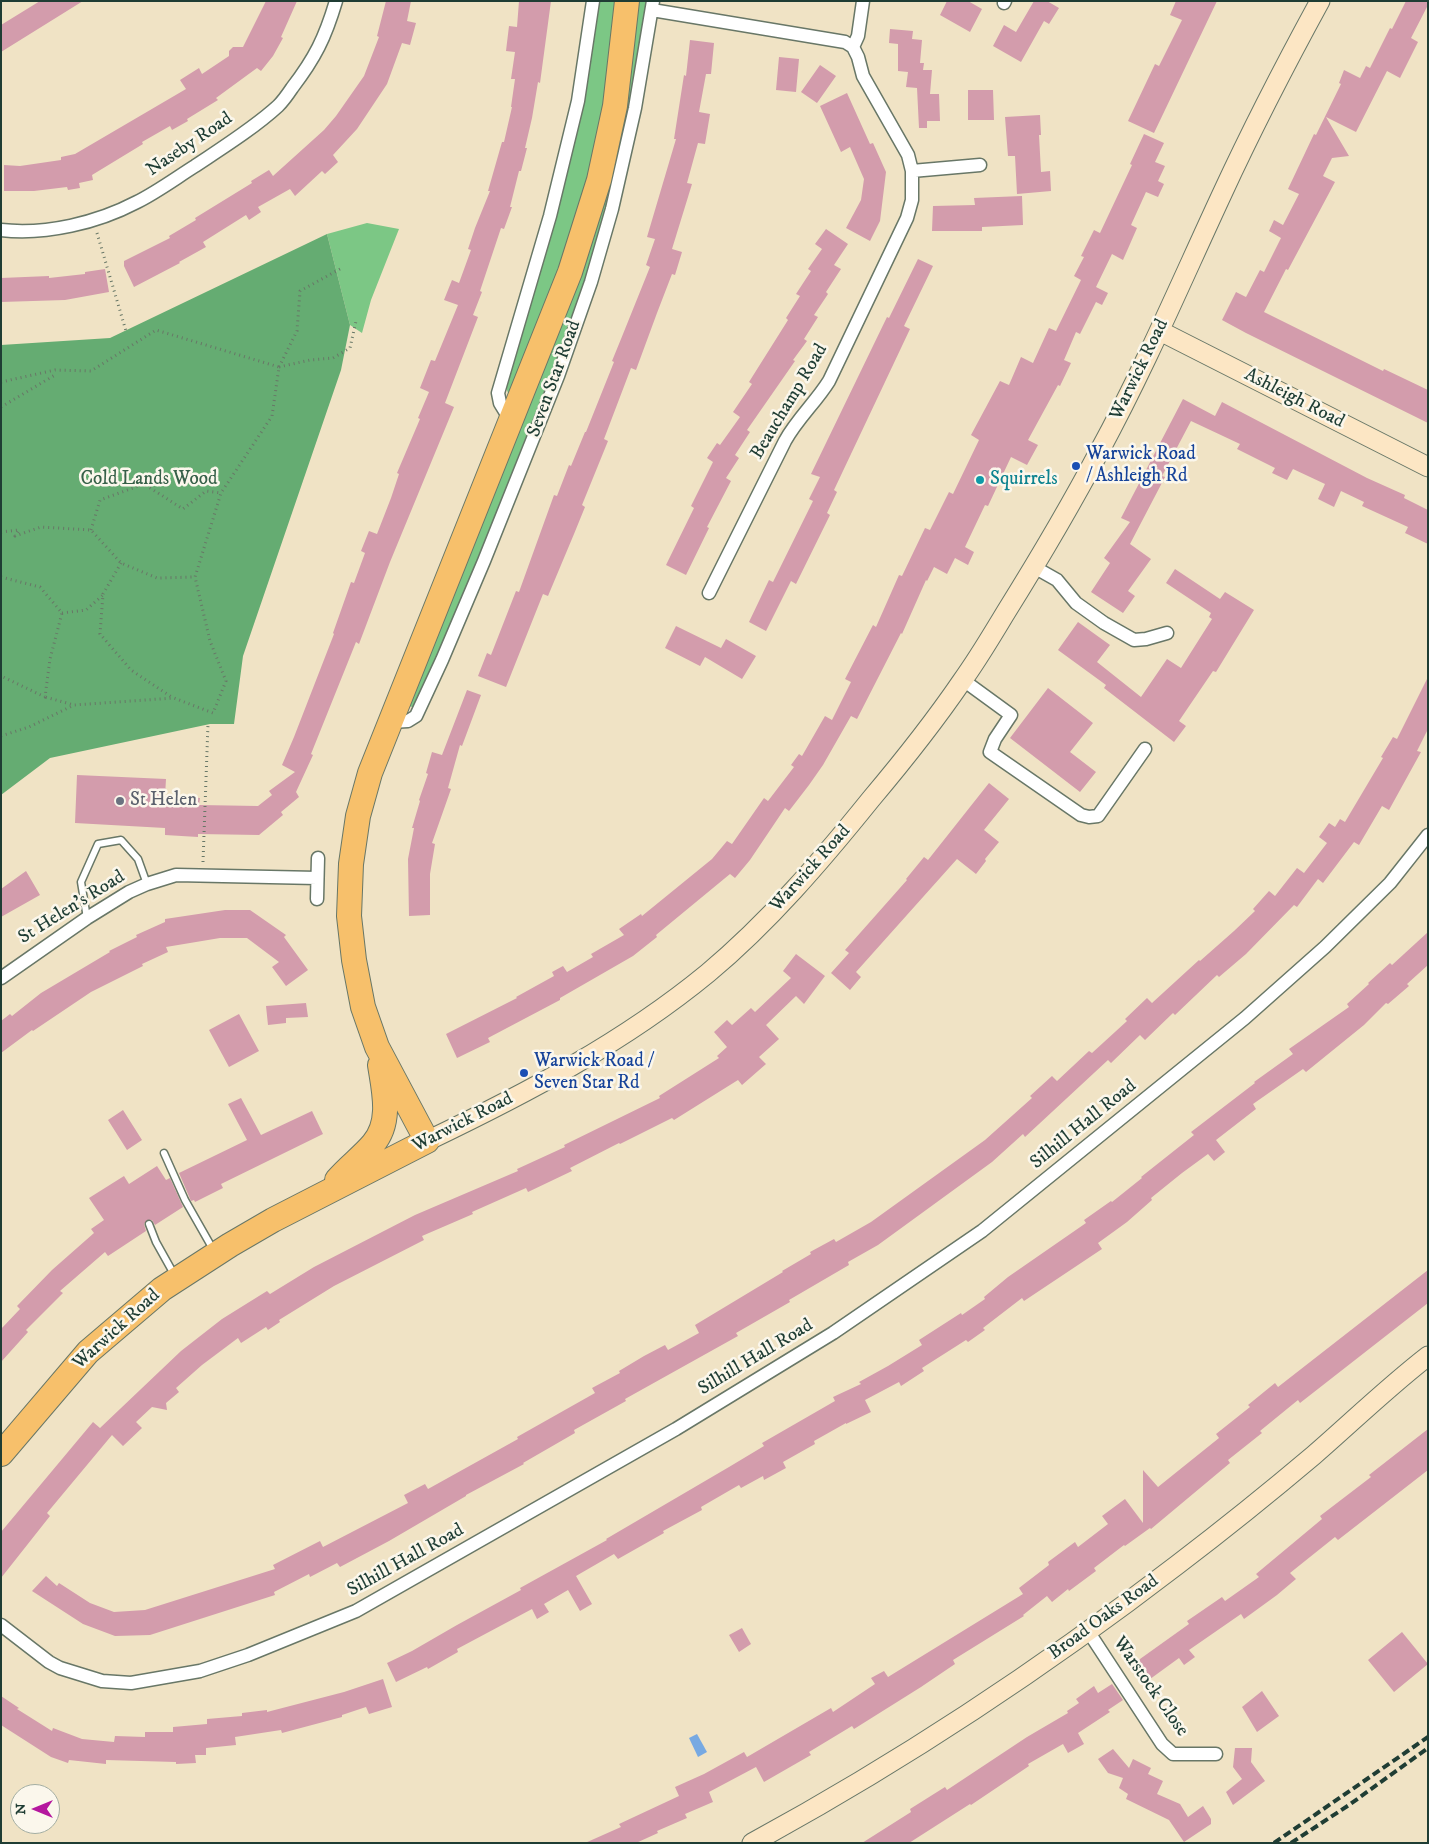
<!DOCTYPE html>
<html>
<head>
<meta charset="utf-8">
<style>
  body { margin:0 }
  #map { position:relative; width:1429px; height:1844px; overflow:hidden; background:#f0e3c5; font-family:"IM FELL DW Pica",serif }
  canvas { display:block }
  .frame { position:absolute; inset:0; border:2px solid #1f3d34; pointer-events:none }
  .north { position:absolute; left:10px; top:1784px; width:50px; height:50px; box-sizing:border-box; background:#fbf7ec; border:1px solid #a3ada2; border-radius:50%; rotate:270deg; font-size:14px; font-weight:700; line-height:20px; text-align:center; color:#1f3d34 }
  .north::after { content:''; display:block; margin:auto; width:18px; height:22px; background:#b5179e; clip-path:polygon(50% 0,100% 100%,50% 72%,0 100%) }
</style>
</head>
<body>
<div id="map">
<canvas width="1429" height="1844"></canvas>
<div class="frame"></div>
<div class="north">N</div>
</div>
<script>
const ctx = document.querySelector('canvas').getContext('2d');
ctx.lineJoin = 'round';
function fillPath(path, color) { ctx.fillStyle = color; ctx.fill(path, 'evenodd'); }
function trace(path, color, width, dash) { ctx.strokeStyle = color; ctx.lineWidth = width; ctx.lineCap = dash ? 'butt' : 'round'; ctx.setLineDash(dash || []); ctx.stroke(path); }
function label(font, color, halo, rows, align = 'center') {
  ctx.font = font + ' "IM FELL DW Pica",serif'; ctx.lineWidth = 5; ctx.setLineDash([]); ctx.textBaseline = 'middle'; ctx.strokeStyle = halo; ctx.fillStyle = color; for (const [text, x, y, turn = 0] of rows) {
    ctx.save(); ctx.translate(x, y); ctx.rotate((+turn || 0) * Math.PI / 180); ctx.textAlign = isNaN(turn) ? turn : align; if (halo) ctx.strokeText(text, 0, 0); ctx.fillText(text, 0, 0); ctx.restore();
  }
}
const green = new Path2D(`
  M599,1h19c-6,43 -9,87 -18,129 -17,91 -54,178 -89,263h-3l-3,-9 74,-266 13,-64z
  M637,1h9l-10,71 -33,154 -34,103 -128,322 -28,56 -6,-1 153,-382z
  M367,223l32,6 -28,71 -9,33 -12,-8 -23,-91z`);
const forest = new Path2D(`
  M327,234l23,91 -9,45 -98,286 -9,68h-24l-160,34 -49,37v-450l109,-7z`);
const water = new Path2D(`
  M697,1734l10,18 -9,5 -9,-19z`);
const building = new Path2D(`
  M40,1h43l-82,51v-27z
  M266,1h31l-16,36 2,1 -10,18 -12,15 -4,-3 -41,30 2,2 -31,19 1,2 -16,9 -2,-4 -28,16 1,2 -51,31 1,5 -14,3 1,5 -12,2 -1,-3 -33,4h-30v-26l16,1 41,-6v-3l14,-3 111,-65 -6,-9 19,-12 3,6 27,-18v-5l4,-4h10z
  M386,1h25l-4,20 9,2 -6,22 -8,-2 -15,41 -30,45 -24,26 5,7 -13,12 -3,-3 -27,25 -5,-7 -32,18 3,5 -12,8 -3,-5 -43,27 3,5 -27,15 1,1 -46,24 -10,-21v-5l46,-23 -1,-2 27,-16 -1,-2 57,-35 -1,-2 18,-11 4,6 51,-46 12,-14 28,-40 15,-39 -2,-1z
  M519,1h32l-11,82 -2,-1 -6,36 -7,30h2l-6,23h-2l-9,36h2l-8,22 -3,-1 -21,63 2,1 -9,23 5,2 -33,86 9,4 -64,155 -31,82 -3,-2 -45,112 2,1 -17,37 3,5 -18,15 2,3 -24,20 -61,-1v3l-33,-2v-7l-90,-5 2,-48 89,4 -1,17 35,2 -1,7 59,1 14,-11 -3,-4 26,-19 -13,-7 12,-28 40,-103 -1,-1 18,-51 3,1 11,-30 -4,-2 8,-20 8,3 14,-36 8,-24 -2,-1 23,-54 -2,-1 11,-26 -9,-4 11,-28 4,1 23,-56 -14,-5 8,-20 7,3 12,-33 -3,-1 7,-21 15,-37h-2l14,-49h2l8,-35h-1l4,-28h-4l4,-27 -9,-1 3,-25 8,1z
  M947,1h21l14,8 -12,23 -30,-17z
  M1034,1h13l12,7 -10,16 -5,-3 -23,41 -28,-16 11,-21 12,7z
  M1176,1h41l-63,132 -26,-12 27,-57 4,2 23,-46 -12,-5z
  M1406,1h22v4l-17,33 7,4 -18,36 -13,-7 -31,61 -30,-15 23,39 -17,2 -9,18 12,6 -47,88 -2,-1 -22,43 119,59 1,-2 44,21v33l-182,-90 -24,-13 14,-28 10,5 14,-27 4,2 17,-34 -12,-7 5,-11 9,5 16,-31 -11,-5 26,-55 2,1 25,-51 -2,-1 5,-13 16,8 6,-12 4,2 20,-40 2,1z
  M890,29l23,2 -1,8 10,1 -2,23h4l-1,7h9l-2,24h9l1,27h-13v7h-8l-2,-40 -11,-1 2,-15 -10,-1v-27l-9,-1z
  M690,40l24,3 -3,31h-5l-7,38 11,2 -5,30 -7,-1 -11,40 5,1 -20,65 10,3 -7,23 -3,-1 -15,39 -21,57 -5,-2 -27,71 4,2 -26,64 3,2 -11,27 -26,62 -5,-2 -37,93 -28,-11 9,-23 4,2 25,-64 3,1 35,-97 3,1 12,-31 2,1 14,-34h1l28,-70 -2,-1 9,-22 29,-72 -4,-2 9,-26 -8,-2 29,-98h-2l10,-64 2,1z
  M779,57l20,2 -3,33 -20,-2z
  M820,65l16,11 -19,27 -16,-11z
  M968,90h25l1,30h-26z
  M847,93l23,51 3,-1 13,29 -6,49 -10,20 -24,-13 15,-28 3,-21 -14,-32 -9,5 -21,-46z
  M1040,115l1,20h-2l2,37 9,-1 1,20 -34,3 -2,-38h-7l-3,-39z
  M1144,134l20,9 -9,19 10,4 -7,15 6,3 -6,13 -12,-5 -15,33 6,3 -14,32 -11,-6 -16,33 12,6 -6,12 -6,-3 -16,32 -4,-2 -12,28 7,3 -11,23 -2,-1 -30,55 10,5 -11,20 -16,-8 -23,49 -3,-1 -20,42 9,5 -6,13 -13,-7 -8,16 -13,-7 -7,14 -1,-1 -24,54 -1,-1 -44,86 -6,-3 -28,49 -14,20 -20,26 -4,-3 -35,52 -15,18 -5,-4 -74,61 1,2 -24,19 -73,42v2l-72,38 2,4 -33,16 -11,-24 71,-36 -1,-1 38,-21 -2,-4 11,-6 4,6 26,-15 -2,-3 33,-19 -5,-6 22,-15 1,2 70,-57 15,-18 5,3 32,-46 4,3 26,-34 -3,-2 8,-11 3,2 23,-40 7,4 19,-38 -6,-3 28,-54 3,2 23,-52 3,1 23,-48 5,2 19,-38 4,2 26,-54 -8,-5 29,-54 9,4 12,-28 12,6 16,-35 7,3 25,-51 -7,-4 10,-19 -3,-1 13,-26 6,3 32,-68 -2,-1z
  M1022,196l1,29 -41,2v4h-50l1,-25 42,-1 -1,-7z
  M826,229l22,15 -14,21 7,4 -15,23 2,2 -14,21 4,2 -14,22 3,2 -14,19 2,1 -48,69 3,2 -15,23 4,3 -13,20 5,3 -24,46 2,1 -23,47 -20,-10 28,-57 -3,-2 22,-44 -6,-4 10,-15 3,2 20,-28 -7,-5 19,-28 -3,-2 39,-62 -2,-2 14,-22 -4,-2 15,-23 -3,-2 14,-20 -7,-5z
  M918,259l15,7 -29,60 6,3 -76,161 3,2 -10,21 3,2 -34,69 -5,-3 -25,50 -17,-9 20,-42 4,2 40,-81 -4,-2 11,-22 -9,-3 76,-157 2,1z
  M105,269l4,23 -44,8 -64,2v-24l48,-2v2l36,-4v-2z
  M1183,399l32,17 7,-14 145,76 38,17 -1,3 24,12v34l-23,-11 3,-6 -46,-21 2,-4 -23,-11 -7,16 -16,-8 7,-15 -32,-15 -6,11 -15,-7 3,-5 -38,-19 3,-5 -49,-23 -29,55 3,1 -35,67 21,15 -23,32 7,5 -12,17 -32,-21 19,-29 -6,-5 26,-36 -9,-4z
  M1175,569l45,30 5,-7 29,18 -38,62 -3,-1 -34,50 7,5 -12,16 -70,-54 2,-3 -48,-35 20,-28 32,23 -13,17 44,35 26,-38 14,9 31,-49 -3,-2 2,-4 -45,-30z
  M676,626l45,22 5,-9 30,17 -14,23 -37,-22 -5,9 -35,-18z
  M1428,677v52l-11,22 4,1 -32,58 -7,-4 -23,39 -5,-3 -31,41 -5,-4 -21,28 -3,-2 -48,49 -27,23 -2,-2 -42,40 -2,-2 -28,27 -5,-5 -29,28 -3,-3 -83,77 -2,-3 -31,28 -114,83 -30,17 1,3 -60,35 1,2 -54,31 2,3 -113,63 1,2 -52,29 1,3 -52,30 1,1 -58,31v1l-77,45 -49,26 -3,-4 -27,14 -1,-3 -35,18 1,3 -125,40 -35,1 -32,-12 -51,-33 14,-15 11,10 2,-3 31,20 24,9 31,-2 130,-41 -2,-4 47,-24 3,6 85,-44 -4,-8 21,-11 3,5 90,-50 -1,-2 78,-44 -3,-5 28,-15 -1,-2 25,-15 21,-11 3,5 31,-17 -4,-8 88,-53 -1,-1 29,-17 -1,-2 24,-13 2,3 35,-20 114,-82 47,-42 -2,-2 22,-20 5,5 32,-30 3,2 35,-32 -2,-2 22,-21 5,5 47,-43 1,1 34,-30 21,-20 -2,-2 16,-18 6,5 22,-28 7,5 23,-30 -8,-6 10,-14 6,4 5,-8 5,3 38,-64 -2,-1 12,-20 4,2z
  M1048,688l45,35 -23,29 26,20 -16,20 -70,-54z
  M467,690l14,5 -19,51 -2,-1 -12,43 3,1 -19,54 3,1 -5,30v41l-21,1 -1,-57 6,-31h-2l8,-27 -1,-1 9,-26 -2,-1 6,-21 10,3z
  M989,783l20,16 -25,31 15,12 -14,17 1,2 -10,13 -19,-15 -101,113 5,5 -11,13 -19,-17 18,-20 -4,-3 62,-70 -1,-1 18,-22 4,3z
  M26,871l14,24 -39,22v-28z
  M225,910h25l36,25 -2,2 24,33 -22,16 -14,-19 7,-5 -32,-24h-27l-54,9 2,5 -26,12 1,2 -52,26 -58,39 -1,-1 -31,23v-32l9,-7 2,2 29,-23 69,-41 -1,-1 28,-14 -1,-2 29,-13v-3z
  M1428,932v33l-21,19 2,2 -21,18 -2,-1 -22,22 -58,47 -3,-3 -50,35 3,5 -40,31 9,12 -11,9 -6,-7 -26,19 -31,25 1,2 -25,22 -29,21 4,6 -78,52 -2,-3 -39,30 2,2 -17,12 -2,-2 -44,28 2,3 -23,15 -2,-4 -34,18 6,12 -25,12v-1l-32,18 1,3 -32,18 3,6 -22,12 -1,-4 -22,12 -2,-3 -38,22 1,3 -39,21 1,2 -46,26 -4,-5 -38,22 16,28 -12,7 -12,-21 -24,14 5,8 -12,7 -5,-10 -75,40 1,3 -30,17 -1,-2 -31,15 -9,-19 25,-12 45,-26 64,-35 -1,-2 87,-48 -1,-1 123,-72 35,-21 -2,-3 73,-42 -2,-4 28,-13 -2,-2 29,-16 34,-21 -3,-5 42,-27 1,2 23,-16 -1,-2 24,-20 78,-54 -2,-3 27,-19 1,1 30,-24 -1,-1 53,-42 -3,-3 64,-49 -1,-1 39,-28 -4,-5 60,-42 -2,-3 22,-20 -1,-1 22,-20 2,2z
  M796,954l29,22 -21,28 -8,-8 -30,29 13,14 -20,18 7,7 -24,21 -4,-5 -64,40 -2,-2 -52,26 -1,-1 -49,25 2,3 -44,21 -2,-4 -54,24 1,2 -51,22 2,4 -90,46 -55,34 1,2 -12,8 -2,-3 -25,16 -3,-5 -36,27 -26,23 3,4 -13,11 1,7 -15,-3 -16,15 6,6 -19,18 -11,-11 -65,78 3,3 -49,62v-46l92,-110 7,6 81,-77 41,-32 45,-28 3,3 44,-27 101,-52 103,-44 -1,-2 48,-22 -1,-2 96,-47 -1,-2 60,-38 -2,-2 10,-9 -13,-15 13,-12 5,5 19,-17 4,4 36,-34 -8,-7z
  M306,1003l2,14 -22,1v5l-18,2 -2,-19z
  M239,1014l20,37 -30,16 -20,-37z
  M241,1098l20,37 51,-24 11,23 -102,50 2,4 -28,14 -1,-2 -3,1 -12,-28 68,-33 -19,-36z
  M123,1110l19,30 -15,10 -19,-30z
  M157,1166l9,14 4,-2 13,29 -28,18 -3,-5h-5l-3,4 2,7 -38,25 -3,-4 -45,39 3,2 -37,37 2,2 -27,30v-33l19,-20 -3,-3 35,-36 42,-37 -3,-4 13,-9 -15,-22 35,-22 5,8z
  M1428,1270v33l-128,100 -2,-3 -38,31 2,2 -34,27 2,3 -79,66 -1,-1 -25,18 -1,-1 -30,23 2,3 -27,20 -1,-2 -16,13 -5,-6 -24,19 1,1 -71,44 2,4 -34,23 -67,42 -2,-3 -43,26 2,3 -47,27 -8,-15 -47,25 4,10 -28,12 2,4 -30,13 1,2 -22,10h-51l36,-16 -2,-3 60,-28 -4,-9 29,-13 40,-22 3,5 84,-49 2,4 42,-28 -4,-6 13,-7 4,6 135,-83 -4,-6 30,-23 -1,-3 27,-20 3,5 30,-23 -6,-8 23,-17 18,24v-53l15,17 61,-49 -3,-4 34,-27 -2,-2 27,-22 3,4z
  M1428,1429v41l-90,70 -3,-3 -45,36 6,6 -19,16 -33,24 -3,-5 -52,36 6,7 -11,8 -5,-7 -33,24 -13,-18 56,-40 -2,-3 35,-24 3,4 34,-24 -3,-3 66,-55 -2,-3 51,-39 -2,-2z
  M742,1628l9,16 -12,8 -10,-17z
  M1402,1632l26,32 -34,28 -26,-32z
  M383,1679l9,28 -23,7 -3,-7 -24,8v2l-60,16 -1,-3 -46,7 1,8 -30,3v7h-11l1,8 -20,1v-2l-70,-2v4l-37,-4 -1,3 -17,-6 -50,-32v-29l18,12 -2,1 35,22 1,-3 29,11 32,3 1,-6 30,1v-5h28v-5l34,-3v-5l35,-3v-3l25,-3v2l77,-20z
  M1112,1684l11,16 -15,10 2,2 -32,21 6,11 -16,9 -5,-9 -35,20 1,2 -58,39 -1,-1 -61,39h-47l49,-31 -1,-3 35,-22 2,3 80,-53 41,-24 -1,-2 12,-8 -3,-4 18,-13 4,7z
  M1262,1691l17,25 -22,16 -15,-25z
  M1235,1748h17l-1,14 14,19 -32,24 -7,-13 16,-13 -9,-12z
  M1113,1749l16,19 4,-9 18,9 -3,6 15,7 -6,13 23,10 8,13 15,-11 8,13v5l-27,18 -15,-22 -43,-21 2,-5 -9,-6 4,-10 -15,-5 -10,-14z`);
const path = new Path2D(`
  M97,233l29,98
  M279,367l18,-36 3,-40 40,-22
  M279,367l31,-7 23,-2 17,-10 6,-27
  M1,382l54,-12 36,1 65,-41 123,37 -7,49 -51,77 -26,84 15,64 16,40 -13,32 -39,-15 -100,7 -29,-8
  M1,407l54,-32
  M91,530l9,-30 44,-16 39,25 23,-18 15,2
  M1,532l18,-2 -4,6 26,-9 50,3 30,33 36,15 38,-1
  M121,563l-18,31 -3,40 31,36 42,28
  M1,577l39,10 22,26 -12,46 -5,38 -44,-21
  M62,613l24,-3 17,-15
  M1,736l28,-9 45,-22
  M203,862l5,-138`);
const lane = new Path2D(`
  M87,918l-6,-36 17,-38 23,-4 17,19 9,25
  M164,1153l21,47 29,51
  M149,1224l7,18 19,34`);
const street = new Path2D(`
  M1004,3l1,-2
  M652,10l193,32 8,5 5,10 5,19 45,79 4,16
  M853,47l5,-11 5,-35
  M1,230c45,5 96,-7 136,-28 20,-10 39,-24 58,-36 27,-18 59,-38 83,-60 5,-5 10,-12 14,-18 23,-30 33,-50 44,-87
  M511,421l-11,-18 -2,-10 52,-177 28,-115 15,-100
  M1034,567l23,13 19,23 28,20 30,17 12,-1 21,-6
  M709,593l76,-152c12,-22 31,-39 44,-60l78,-163 5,-18v-29l68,-6
  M963,680l48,35 -16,24 -5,13 91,63 8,2 9,-1 47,-67
  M391,722l17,-1 8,-5 26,-56 42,-99 74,-185 33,-94 21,-73 23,-101 18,-107
  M317,899l1,-41
  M1,978l86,-60 42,-26 18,-8 29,-9 141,3
  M1,1625l48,37 11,6 42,13 29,2 69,-12 48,-16 108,-44 320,-182 157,-96 149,-102 263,-213 80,-71 65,-64 38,-48
  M1088,1631l74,113 11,10h43`);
const secondary = new Path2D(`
  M1160,331l268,136
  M427,1141c98,-47 196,-98 281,-168 61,-51 113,-112 163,-174 32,-38 63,-77 91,-118 16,-22 30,-46 44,-69 33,-53 65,-107 94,-162 45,-83 82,-170 122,-256 30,-65 63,-129 98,-193
  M752,1843c149,-81 291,-175 425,-278 46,-35 92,-72 137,-110 38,-33 74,-68 114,-99`);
const highway = new Path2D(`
  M337,1180c11,-13 25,-23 36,-36 19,-22 11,-53 7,-79
  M1,1454l87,-102 74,-63 68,-44 43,-25 154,-79 -50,-94 -14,-40 -9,-47 -5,-44 2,-52 7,-48 12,-43 200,-501 29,-92 16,-74 12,-105`);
const rail = new Path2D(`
  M1274,1843l154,-106
  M1291,1843l58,-38 79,-57`);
const markers = [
  [1076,466,5,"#1a4fb4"],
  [980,480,5,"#0f9aa8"],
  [120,801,5,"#6b7280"],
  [524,1073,5,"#1a4fb4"]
];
const streetNames = [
  ["Naseby Road",190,145,-34],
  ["Warwick Road",1140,370,-64],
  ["Seven Star Road",555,379,-70],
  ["Ashleigh Road",1294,399,27],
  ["Beauchamp Road",790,402,-59],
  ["Warwick Road",811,869,-48],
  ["St Helen's Road",72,908,-32],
  ["Warwick Road",463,1123,-27],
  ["Silhill Hall Road",1084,1125,-39],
  ["Warwick Road",117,1330,-42],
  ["Silhill Hall Road",756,1358,-31],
  ["Silhill Hall Road",406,1561,-29],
  ["Broad Oaks Road",1104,1618,-36],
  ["Warstock Close",1150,1687,55]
];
const transitNames = [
  ["Warwick Road",1086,455],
  ["/ Ashleigh Rd",1086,477],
  ["Warwick Road /",534,1062],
  ["Seven Star Rd",534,1084]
];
const parkNames = [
  ["Cold Lands Wood",149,480]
];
const cultureNames = [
  ["Squirrels",990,480]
];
const worshipNames = [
  ["St Helen",130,801]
];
fillPath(green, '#7cc785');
fillPath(forest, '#65ac72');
fillPath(water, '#77a9e2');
fillPath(building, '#d39cac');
trace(lane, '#687767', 9);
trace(street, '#687767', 15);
trace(secondary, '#687767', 21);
trace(highway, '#687767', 26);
trace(path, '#687767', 3, [1, 4]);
trace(lane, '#fff', 6);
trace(street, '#fff', 12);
trace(secondary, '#fce6c4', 19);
trace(highway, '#f7c06b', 24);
trace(rail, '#1f3d34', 4, [8, 4]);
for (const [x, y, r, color] of markers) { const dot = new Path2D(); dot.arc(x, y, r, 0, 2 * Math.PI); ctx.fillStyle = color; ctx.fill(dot); trace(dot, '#fbf7ec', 2); }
label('19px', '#1f3d34', '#fbf7ec', streetNames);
label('19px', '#164399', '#fbf7ec', transitNames, 'left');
label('19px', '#366048', '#fbf7ec', parkNames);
label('19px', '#0d838f', '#fbf7ec', cultureNames, 'left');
label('19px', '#5b616d', '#fbf7ec', worshipNames, 'left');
</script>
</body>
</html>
